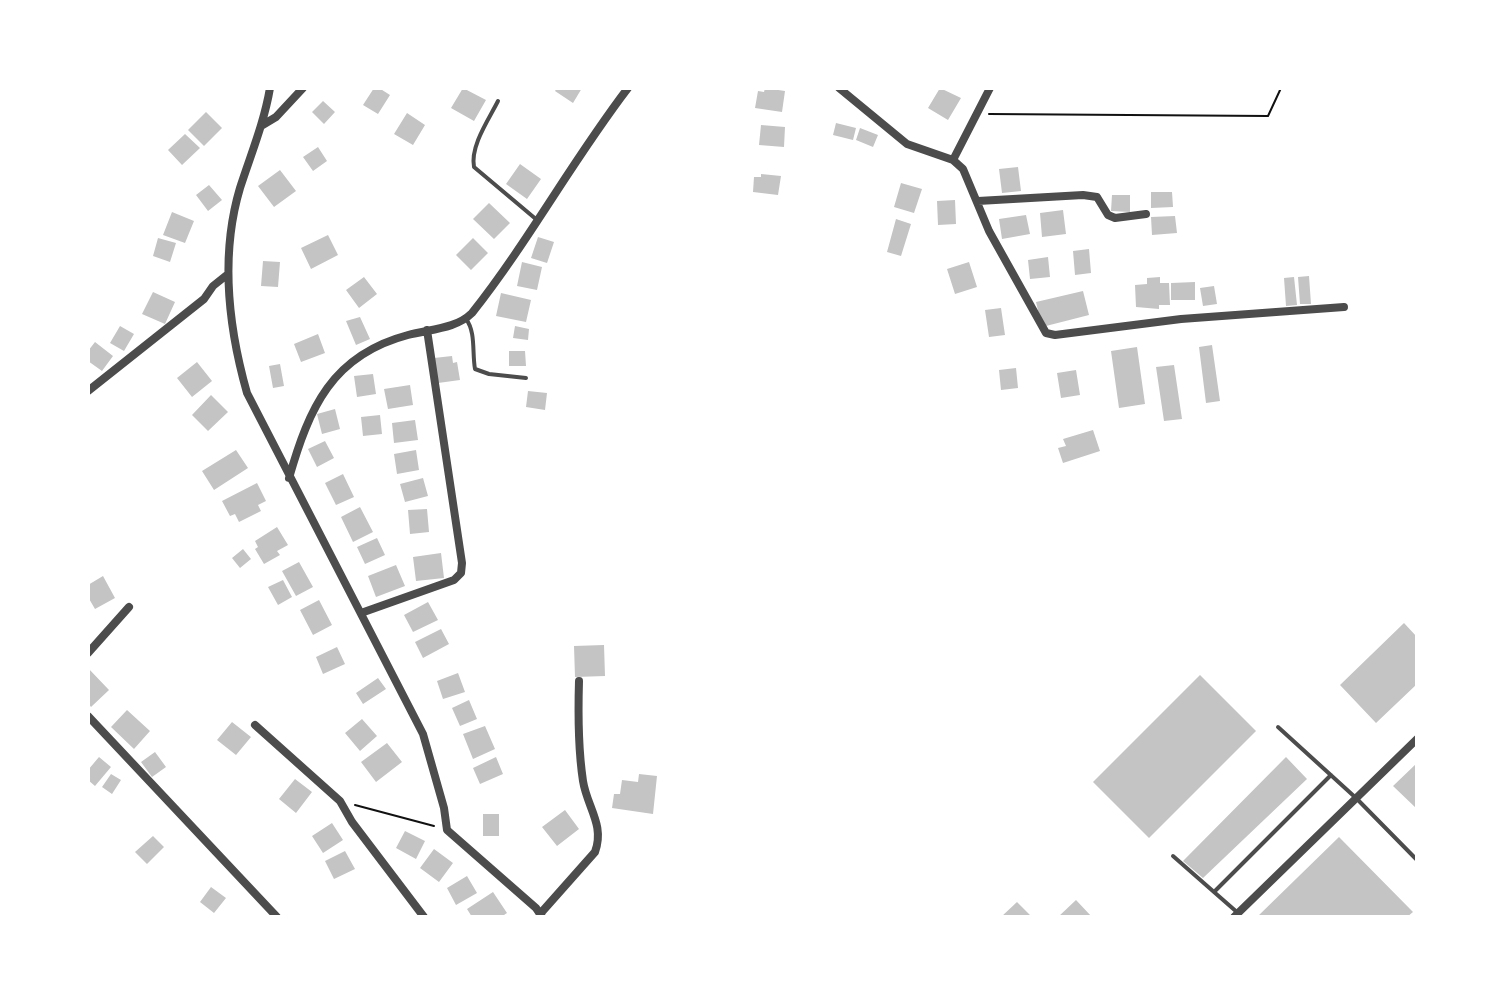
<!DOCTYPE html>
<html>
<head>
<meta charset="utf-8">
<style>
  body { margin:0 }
  #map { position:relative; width:1505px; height:1005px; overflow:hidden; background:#fff; font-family:Rubik,sans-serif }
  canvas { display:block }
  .frame { position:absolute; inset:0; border:90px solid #fff; pointer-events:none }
</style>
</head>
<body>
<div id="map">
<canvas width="1505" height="1005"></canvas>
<div class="frame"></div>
</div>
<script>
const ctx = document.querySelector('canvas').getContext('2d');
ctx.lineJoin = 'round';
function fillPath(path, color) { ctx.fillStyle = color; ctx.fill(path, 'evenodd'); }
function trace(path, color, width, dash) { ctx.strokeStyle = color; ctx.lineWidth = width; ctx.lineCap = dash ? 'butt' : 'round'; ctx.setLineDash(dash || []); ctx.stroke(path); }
const building = new Path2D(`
  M374,88h5l11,7 -12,19 -15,-9z
  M463,88l23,12 -12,21 -23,-13z
  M557,88h25l-9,15 -18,-12z
  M765,88l20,3 -3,21 -27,-4 3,-17 6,1z
  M940,88l21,10 -13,22 -20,-12z
  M323,101l12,11 -11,12 -12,-12z
  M206,112l16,16 -18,18 -16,-16z
  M407,113l18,12 -12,20 -19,-11z
  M836,123l20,5 -3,12 -20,-5z
  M761,125l24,2 -1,20 -25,-2z
  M860,128l18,7 -5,12 -17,-7z
  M185,134l15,14 -18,17 -14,-15z
  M318,147l9,14 -14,10 -10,-14z
  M520,164l21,15 -14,20 -21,-15z
  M1018,167l3,24 -19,2 -3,-24z
  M280,170l16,21 -22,16 -16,-21z
  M761,174l20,2 -3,19 -25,-3 1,-15h7z
  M901,183l21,6 -8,24 -20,-6z
  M209,185l13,15 -14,11 -12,-16z
  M1151,192h21l1,15 -22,1z
  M1112,195h18v17l-19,-1z
  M955,200l1,24 -18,1 -1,-24z
  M489,203l21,20 -16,16 -21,-20z
  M1063,210l3,24 -24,3 -2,-24z
  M172,212l22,9 -9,22 -22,-8z
  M1026,215l4,19 -28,5 -3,-20z
  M1175,216l2,17 -25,2 -1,-18z
  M896,219l15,5 -10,32 -14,-4z
  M328,235l10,20 -27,14 -10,-21z
  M538,237l16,5 -7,21 -16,-5z
  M158,238l18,5 -6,19 -17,-6z
  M473,238l15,15 -17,17 -15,-15z
  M1089,249l2,24 -16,2 -2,-24z
  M1048,257l2,20 -20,2 -2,-19z
  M263,261l17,1 -2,25 -17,-1z
  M522,262l20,5 -5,23 -20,-4z
  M969,262l8,25 -22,7 -8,-25z
  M1309,276l2,28h-11l-2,-27z
  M364,277l13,17 -18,14 -13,-18z
  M1160,277v6h9l1,22h-11v4l-23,-2 -1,-22 12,-1v-6z
  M1294,277l3,28 -11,1 -2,-28z
  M1195,282v18h-24v-17z
  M1214,286l3,18 -14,2 -3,-18z
  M1083,291l6,24 -47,12 -6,-25z
  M153,292l22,10 -10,22 -23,-10z
  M501,293l30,7 -5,22 -30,-6z
  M1001,308l4,27 -16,2 -4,-27z
  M360,317l10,22 -14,6 -10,-24z
  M120,326l14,8 -10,17 -14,-8z
  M515,326l14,3 -1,11 -15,-2z
  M318,334l7,19 -24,9 -7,-18z
  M95,342l18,14 -11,15 -14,-10v-10z
  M1212,345l8,56 -14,2 -7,-56z
  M1137,347l8,57 -26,4 -8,-57z
  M509,351h16l1,15h-17z
  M452,356l1,7 4,-1 3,18 -22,3 -4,-25z
  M197,362l15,19 -20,16 -15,-19z
  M280,364l4,22 -11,2 -4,-22z
  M1174,365l8,54 -18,2 -8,-54z
  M1016,368l2,20 -17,2 -2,-20z
  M1076,370l4,25 -19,3 -4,-25z
  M373,374l3,20 -19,3 -3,-21z
  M410,385l3,20 -25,4 -4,-20z
  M528,391l19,2 -2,17 -19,-3z
  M211,395l17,17 -20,19 -16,-16z
  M335,409l5,20 -18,5 -5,-20z
  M380,415l2,19 -19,2 -2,-19z
  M415,420l3,20 -24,3 -2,-20z
  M1093,430l7,21 -37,12 -5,-15 8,-2 -3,-7z
  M325,441l9,17 -17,9 -9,-18z
  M236,450l12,18 -34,22 -12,-19z
  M416,450l3,20 -22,4 -3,-20z
  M343,474l11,23 -18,8 -11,-22z
  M423,478l5,18 -23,6 -5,-18z
  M257,483l9,18 -8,4 3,6 -22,11 -4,-8 -5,2 -8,-15z
  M360,507l13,25 -20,10 -12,-25z
  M427,509l2,23 -19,2 -2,-24z
  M277,527l11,18 -11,6 3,4 -16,9 -9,-15 3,-2 -3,-6z
  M377,538l8,17 -20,9 -8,-17z
  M243,549l8,10 -11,9 -8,-10z
  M441,553l3,25 -28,3 -3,-24z
  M299,562l14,25 -17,9 -14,-25z
  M396,565l9,21 -29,11 -8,-21z
  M103,576l12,22 -20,11 -7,-12v-12z
  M283,580l9,17 -14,8 -10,-18z
  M319,600l13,25 -19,10 -13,-25z
  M428,602l10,18 -25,12 -9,-17z
  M1404,623l13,14v47l-41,39 -36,-38z
  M441,629l8,15 -26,14 -8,-16z
  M604,645l1,31 -30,1 -1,-31z
  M337,647l8,17 -22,10 -7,-17z
  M88,668l21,22 -18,17 -3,-4z
  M458,673l7,19 -22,7 -6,-18z
  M1200,675l56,56 -107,107 -56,-56z
  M378,678l8,11 -23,15 -7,-11z
  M469,700l8,19 -17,7 -8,-18z
  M127,710l23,21 -16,18 -23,-22z
  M362,719l15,17 -17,15 -15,-18z
  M232,722l19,15 -15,18 -19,-15z
  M485,726l10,23 -22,10 -10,-25z
  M387,743l15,19 -26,20 -15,-20z
  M155,752l11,15 -14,10 -11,-15z
  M99,757l12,10 -16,19 -7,-6v-10z
  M496,757l7,17 -23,10 -7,-16z
  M1286,757l21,22 -104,99 -20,-17z
  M1417,763v46l-24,-23z
  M111,774l10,6 -9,14 -10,-7z
  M639,774l18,2 -4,38 -41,-6 2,-14h6l2,-14 16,2z
  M295,779l17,13 -16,21 -17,-14z
  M565,810l14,19 -22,17 -15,-19z
  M483,814h16v22h-16z
  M332,823l11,17 -20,13 -11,-17z
  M405,831l20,10 -9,18 -20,-11z
  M153,836l11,11 -17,17 -12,-12z
  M1339,837l74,75 -6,5h-150z
  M434,849l19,14 -14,19 -19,-14z
  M345,851l10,18 -21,10 -9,-18z
  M467,876l10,17 -21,12 -9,-17z
  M211,887l15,11 -12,15 -14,-11z
  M493,892l14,21 -6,4h-29l-5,-8z
  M1076,900l16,17h-34z
  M1017,902l15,15h-31z`);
const path = new Path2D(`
  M989,114l279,2 13,-28
  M355,805l79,21`);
const service = new Path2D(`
  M498,101c-9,18 -28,45 -24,66l63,53
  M466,319c10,13 6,34 9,50l14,5 37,4
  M1278,727l78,71 61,62
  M1173,856l41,36
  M1238,913l-24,-21 117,-117`);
const minor = new Path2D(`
  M270,88c-6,35 -19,66 -30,100 -20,67 -12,138 7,205l176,341 21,74 3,22 89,78 6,9
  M839,88l68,56 46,16 10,9 26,62 57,102 9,2 126,-16 163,-12
  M261,126l15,-9 27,-29
  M953,160l37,-72
  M978,201l105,-6 14,2 11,18 7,3 31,-4
  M88,391l116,-92 9,-13 15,-12
  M289,478c20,-70 43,-123 119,-143 22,-6 48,-6 64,-22 57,-72 100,-152 156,-225
  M361,613l93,-33 7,-7 1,-10 -35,-233
  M88,653l41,-46
  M88,716l189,201
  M255,725l85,76 12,21 72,95
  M540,914l55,-62c10,-27 -8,-45 -12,-71 -5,-33 -5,-67 -4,-100
  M1234,917l183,-178`);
fillPath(building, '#c4c4c4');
trace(path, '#111', 2);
trace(service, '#4c4c4c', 4);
trace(minor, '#4c4c4c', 8);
</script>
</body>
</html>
